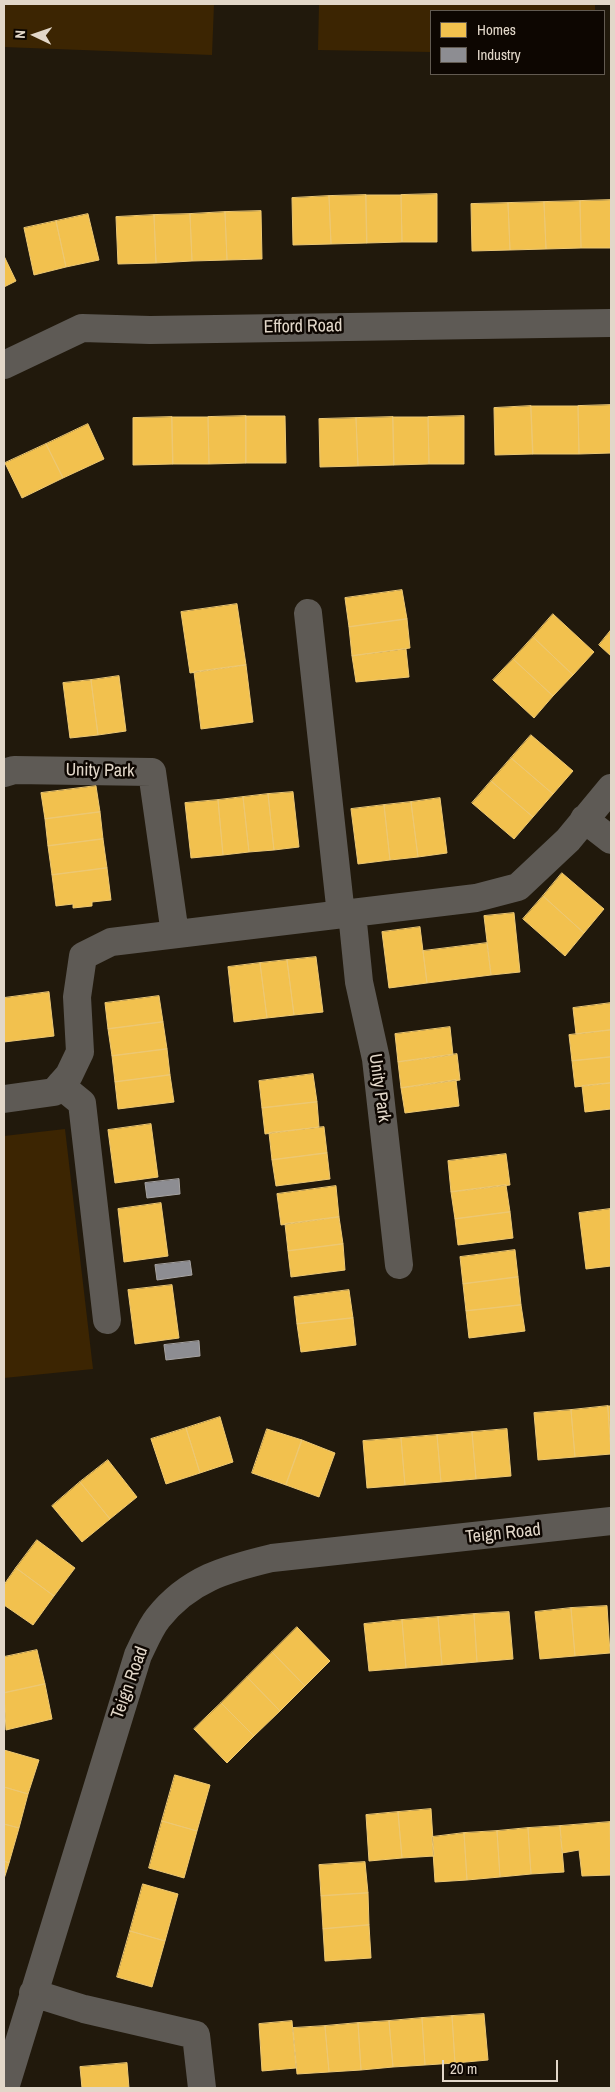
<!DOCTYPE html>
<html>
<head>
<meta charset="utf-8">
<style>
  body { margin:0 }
  #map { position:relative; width:615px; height:2092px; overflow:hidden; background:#21190c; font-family:"Archivo Narrow",sans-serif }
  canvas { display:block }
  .frame { position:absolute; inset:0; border:5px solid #e2d7c9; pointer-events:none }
  .legend { position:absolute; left:430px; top:10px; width:175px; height:65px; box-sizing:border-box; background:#0d0601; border:1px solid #625a51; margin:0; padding:6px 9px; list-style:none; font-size:15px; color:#e2d7c9 }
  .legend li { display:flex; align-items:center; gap:10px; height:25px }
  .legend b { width:25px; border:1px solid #625a51 }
  .north { position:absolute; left:10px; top:10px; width:50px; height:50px; -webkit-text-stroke:4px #0d0601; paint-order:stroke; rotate:273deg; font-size:14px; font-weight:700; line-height:20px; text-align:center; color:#e2d7c9 }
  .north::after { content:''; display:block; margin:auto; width:18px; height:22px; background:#e2d7c9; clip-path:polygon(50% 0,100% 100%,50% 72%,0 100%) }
  .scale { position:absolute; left:442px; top:2060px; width:116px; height:22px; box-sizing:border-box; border:2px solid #e2d7c9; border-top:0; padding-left:6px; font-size:15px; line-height:18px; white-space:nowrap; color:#e2d7c9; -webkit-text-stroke:4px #0d0601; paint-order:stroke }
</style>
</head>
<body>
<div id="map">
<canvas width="615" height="2092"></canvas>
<div class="frame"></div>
<ul class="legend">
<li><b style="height:14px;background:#f2c14e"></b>Homes</li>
<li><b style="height:14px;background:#8d8d92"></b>Industry</li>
</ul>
<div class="north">N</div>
<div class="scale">20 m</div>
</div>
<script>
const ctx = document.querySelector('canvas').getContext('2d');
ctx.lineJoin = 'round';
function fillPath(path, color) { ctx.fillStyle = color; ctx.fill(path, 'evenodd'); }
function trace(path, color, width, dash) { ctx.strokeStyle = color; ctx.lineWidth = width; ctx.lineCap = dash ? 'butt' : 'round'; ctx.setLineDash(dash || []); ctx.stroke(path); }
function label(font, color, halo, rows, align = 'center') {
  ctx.font = font + ' "Archivo Narrow",sans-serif'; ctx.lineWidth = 5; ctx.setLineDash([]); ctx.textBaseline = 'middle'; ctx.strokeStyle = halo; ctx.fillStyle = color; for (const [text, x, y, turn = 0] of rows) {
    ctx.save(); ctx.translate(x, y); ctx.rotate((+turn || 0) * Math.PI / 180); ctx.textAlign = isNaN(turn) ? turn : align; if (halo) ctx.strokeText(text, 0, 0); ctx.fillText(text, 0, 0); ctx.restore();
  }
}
const green = new Path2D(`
  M4,4h210l-2,51 -208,-8z
  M319,4h276v7h-164v41l-113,-2z
  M65,1129l28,240 -89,9v-242z`);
const homes = new Path2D(`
  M437,194v48h-35l-1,-47z
  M366,195l1,48 -36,1 -2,-48z
  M366,195h35l1,47 -35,1z
  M329,196l2,48 -38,1 -1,-47z
  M611,200v48h-30l-1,-47z
  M580,201l1,47 -35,1 -2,-47z
  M544,202l2,47 -36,1 -2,-47z
  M508,203l2,47 -38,1 -1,-47z
  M261,211l1,48 -35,1 -2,-48z
  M225,212l2,48 -35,1 -2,-47z
  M88,214l11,46 -33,7 -10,-46z
  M190,214l2,47 -36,2 -2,-48z
  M154,215l2,48 -38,1 -2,-47z
  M56,221l10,46 -32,8 -10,-47z
  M4,256l12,25 -12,6z
  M611,405v48l-32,1 -1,-48z
  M531,406l2,48 -38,1 -1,-47z
  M531,406h47l1,48h-46z
  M246,416v47l-37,1 -1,-47z
  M246,416h39l1,47h-40z
  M464,416v48h-35l-1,-47z
  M172,417l1,47 -40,1v-47z
  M172,417h36l1,47h-36z
  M393,417l1,48 -36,1 -2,-48z
  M393,417h35l1,47 -35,1z
  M356,418l2,48 -38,1 -1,-48z
  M88,424l16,35 -41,19 -17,-34z
  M46,444l17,34 -41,20 -17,-35z
  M402,590l5,29 -58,8 -4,-29z
  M237,604l9,61 -56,8 -9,-61z
  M553,614l41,38 -21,23 -40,-38z
  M407,619l3,29 -58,8 -3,-29z
  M611,630v26l-12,-11z
  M533,637l40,38 -20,21 -40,-37z
  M406,649l3,28 -53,5 -4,-26z
  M513,659l40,37 -19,22 -41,-38z
  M246,665l7,57 -52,7 -7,-57z
  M119,676l7,55 -28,4 -7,-55z
  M91,680l7,55 -28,3 -7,-55z
  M531,735l42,36 -20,23 -42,-36z
  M511,758l42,36 -20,23 -42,-36z
  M491,781l42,36 -19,22 -42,-36z
  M96,786l4,26 -55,7 -4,-26z
  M293,792l6,55 -25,3 -6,-56z
  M268,794l6,56 -25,2 -6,-55z
  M243,797l6,55 -26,3 -5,-55z
  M440,798l7,55 -29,4 -7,-55z
  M218,800l5,55 -32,3 -6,-55z
  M411,802l7,55 -28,3 -6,-55z
  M384,805l6,55 -32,4 -7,-55z
  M100,812l3,27 -55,7 -3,-27z
  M103,839l4,29 -55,7 -4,-29z
  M107,868l4,32 -19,2v4l-19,2v-4l-17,2 -4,-31z
  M562,873l42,36 -20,24 -41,-37z
  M543,896l41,37 -19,23 -42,-37z
  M514,913l6,59 -29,3 -7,-59z
  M420,927l7,56 -38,5 -7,-56z
  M487,943l4,32 -64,8 -4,-32z
  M316,957l7,55 -29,3 -7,-55z
  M287,960l7,55 -27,3 -7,-55z
  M260,963l7,55 -33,4 -6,-55z
  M49,992l5,44 -50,6v-44z
  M159,996l4,26 -55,7 -3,-26z
  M611,1003v27l-35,4 -3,-26z
  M163,1022l4,27 -55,7 -4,-27z
  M450,1027l3,28 -55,7 -3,-28z
  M611,1030v27l-39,4 -3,-26z
  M167,1049l3,26 -55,7 -3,-26z
  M457,1054l3,26 -59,8 -3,-26z
  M611,1057v26l-36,4 -3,-26z
  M313,1074l4,28 -55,6 -3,-27z
  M170,1075l4,27 -56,7 -3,-27z
  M456,1080l3,26 -54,7 -4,-25z
  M611,1083v26l-26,3 -3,-26z
  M317,1102l2,25 -54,7 -3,-26z
  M151,1124l7,53 -43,6 -7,-53z
  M324,1127l3,26 -55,7 -3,-27z
  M327,1153l3,26 -54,7 -4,-26z
  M506,1154l4,31 -59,7 -3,-31z
  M506,1185l4,27 -55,7 -4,-27z
  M336,1186l3,31 -58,8 -4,-31z
  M161,1203l7,53 -44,6 -6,-53z
  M610,1209l1,57 -25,3 -7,-56z
  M510,1212l3,26 -55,7 -3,-26z
  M339,1217l4,27 -55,7 -3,-27z
  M343,1244l2,26 -54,7 -3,-26z
  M515,1250l3,27 -55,7 -3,-27z
  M518,1277l3,28 -55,6 -3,-27z
  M172,1285l7,53 -44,6 -7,-54z
  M349,1290l4,28 -56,6 -3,-27z
  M521,1305l4,26 -56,7 -3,-27z
  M353,1318l3,27 -55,7 -4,-28z
  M608,1406l3,48 -36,3 -4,-47z
  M608,1406h3v43z
  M571,1410l4,47 -37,3 -4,-47z
  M220,1417l13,45 -33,11 -14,-45z
  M186,1428l14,45 -34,11 -15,-45z
  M267,1429l35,11 -16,45 -34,-12z
  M507,1429l4,47 -35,3 -4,-47z
  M472,1432l4,47 -35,3 -4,-47z
  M437,1435l4,47 -36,3 -4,-47z
  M401,1438l4,47 -38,3 -4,-47z
  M302,1440l33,13 -16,44 -33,-12z
  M108,1460l29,37 -27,22 -30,-37z
  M80,1482l30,37 -28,23 -30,-36z
  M37,1540l38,28 -21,28 -38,-28z
  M16,1568l38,28 -21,29 -29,-20v-20z
  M607,1606l3,47 -35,3 -4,-48z
  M571,1608l4,48 -35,3 -5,-47z
  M509,1612l4,47 -36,3 -3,-48z
  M474,1614l3,48 -35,3 -4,-48z
  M438,1617l4,48 -36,3 -4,-48z
  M402,1620l4,48 -37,3 -5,-47z
  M297,1627l33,34 -25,25 -33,-34z
  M37,1650l8,34 -41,9v-36z
  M272,1652l33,34 -25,25 -33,-34z
  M247,1677l33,34 -26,25 -33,-33z
  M45,1684l7,35 -46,11 -2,-37z
  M221,1703l33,33 -27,27 -33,-34z
  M4,1750l35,10 -11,34 -24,-7z
  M175,1775l35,10 -13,46 -35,-10z
  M4,1787l24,7 -9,34 -15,-4z
  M431,1809l3,47 -32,2 -4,-46z
  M398,1812l4,46 -33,3 -3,-46z
  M162,1821l35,10 -13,47 -35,-10z
  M610,1822l1,53 -29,1 -3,-26 -17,3 -2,-27z
  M4,1824l15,4 -10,35 -5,-2z
  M560,1826l4,46 -33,2 -3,-46z
  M528,1828l3,46 -31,3 -3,-46z
  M497,1831l3,46 -33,3 -3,-47z
  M464,1833l3,47 -32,2 -3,-45z
  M4,1861l5,2 -5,16z
  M365,1862l3,31 -47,3 -2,-31z
  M143,1884l35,10 -13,47 -35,-10z
  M368,1893l1,32 -46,4 -2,-33z
  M369,1925l2,33 -46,3 -2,-32z
  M130,1931l35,10 -13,46 -35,-10z
  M484,2014l4,46 -33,3 -3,-47z
  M452,2016l3,47 -30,2 -3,-47z
  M422,2018l3,47 -32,2 -4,-46z
  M292,2021l4,47 -34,3 -3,-47z
  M389,2021l4,46 -32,3 -3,-47z
  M358,2023l3,47 -32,2 -4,-46z
  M325,2026l4,46 -32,2 -4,-46z
  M127,2063l2,25h-47l-2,-21z`);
const industry = new Path2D(`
  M179,1179l1,15 -33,4 -2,-15z
  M190,1261l2,14 -35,5 -2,-15z
  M199,1341l1,15 -34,4 -2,-15z`);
const minor = new Path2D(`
  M4,365l78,-37 68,2 461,-7
  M308,613l33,302
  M4,773l10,-3 138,2 23,162
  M584,819l27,21
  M352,913l7,69 17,77 23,206
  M60,1085l22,18 25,217
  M4,1099l50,-7 15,-17 11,-23 -3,-55 6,-41 28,-14 365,-44 42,-11 50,-47 43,-52
  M33,1993l51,16 112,26 6,53
  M5,2088l133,-433c6,-12 12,-27 20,-37 31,-39 68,-49 114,-60l339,-37`);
const streetNames = [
  ["Efford Road",303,327,-1],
  ["Unity Park",100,771,1],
  ["Unity Park",379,1088,82],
  ["Teign Road",503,1534,-6],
  ["Teign Road",130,1683,-70]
];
fillPath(green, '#3c2502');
fillPath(homes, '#f2c14e');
trace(homes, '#edc873', 1);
fillPath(industry, '#8d8d92');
trace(industry, '#a6a3a2', 1);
trace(minor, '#5e5a55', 28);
label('18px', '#e2d7c9', '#0d0601', streetNames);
</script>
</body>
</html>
